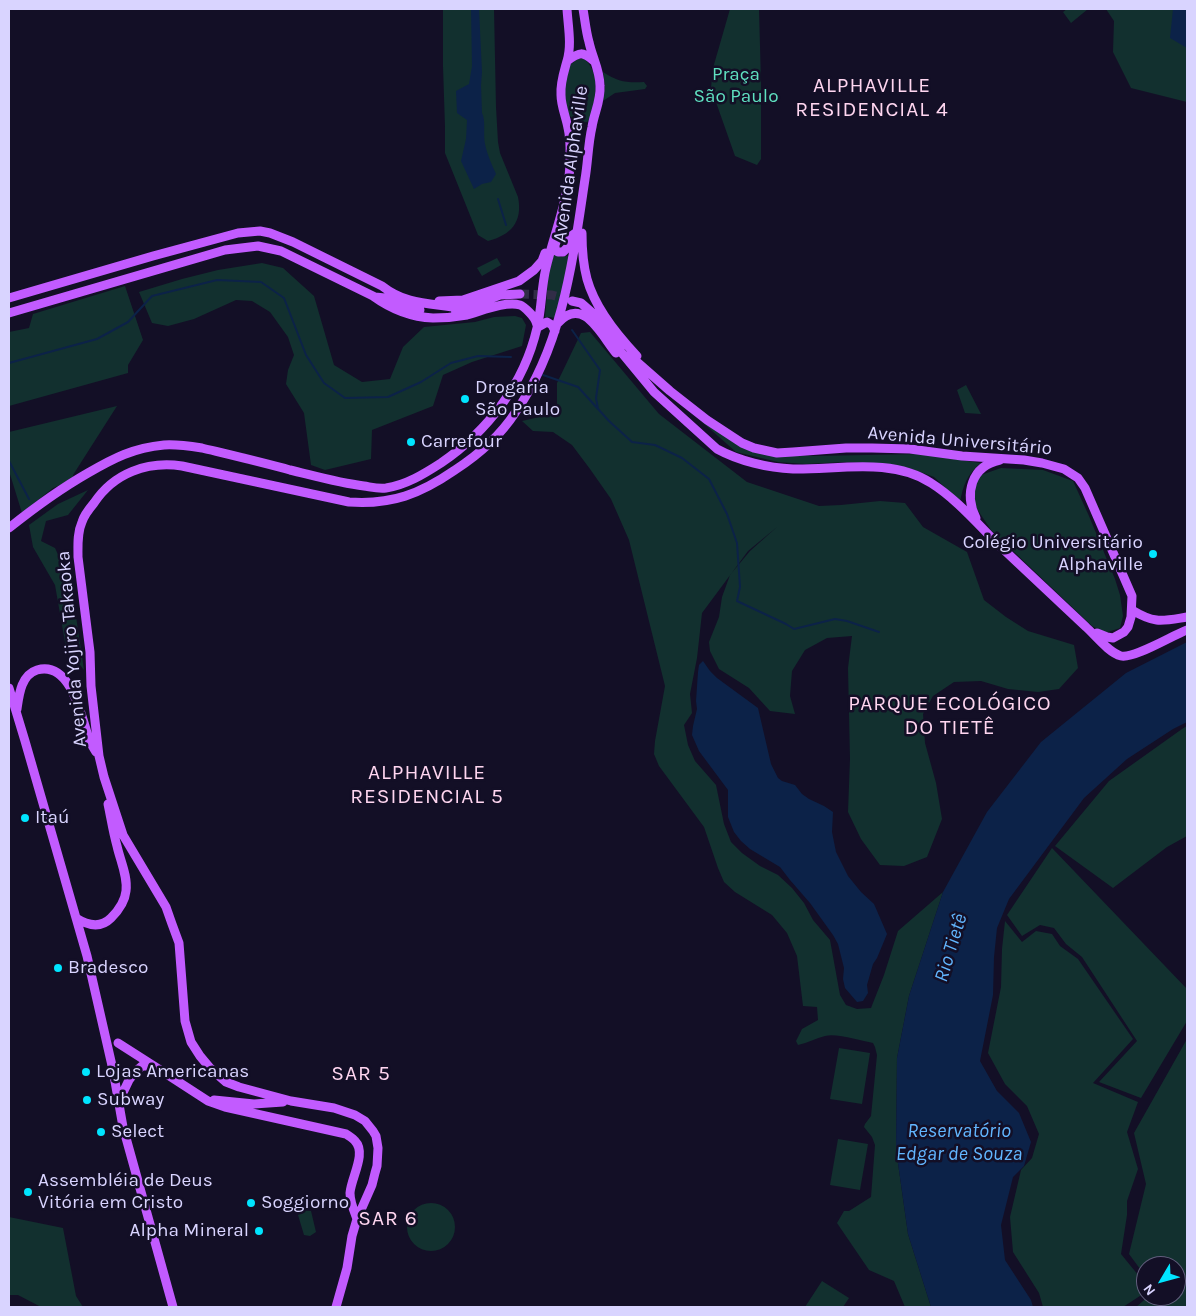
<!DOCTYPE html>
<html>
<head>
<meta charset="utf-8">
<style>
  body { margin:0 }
  #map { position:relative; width:1196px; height:1316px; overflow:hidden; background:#130f26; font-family:Karla,sans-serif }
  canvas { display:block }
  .frame { position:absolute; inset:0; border:10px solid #d9d4ff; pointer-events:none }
  .north { position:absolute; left:1136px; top:1256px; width:50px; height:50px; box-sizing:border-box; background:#130f26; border:1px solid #625e7d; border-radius:50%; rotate:233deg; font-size:14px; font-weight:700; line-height:20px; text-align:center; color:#d9d4ff }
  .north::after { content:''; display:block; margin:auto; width:18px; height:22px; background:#00e5ff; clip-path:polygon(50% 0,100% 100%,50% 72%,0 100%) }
</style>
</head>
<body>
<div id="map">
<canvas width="1196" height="1316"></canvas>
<div class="frame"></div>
<div class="north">N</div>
</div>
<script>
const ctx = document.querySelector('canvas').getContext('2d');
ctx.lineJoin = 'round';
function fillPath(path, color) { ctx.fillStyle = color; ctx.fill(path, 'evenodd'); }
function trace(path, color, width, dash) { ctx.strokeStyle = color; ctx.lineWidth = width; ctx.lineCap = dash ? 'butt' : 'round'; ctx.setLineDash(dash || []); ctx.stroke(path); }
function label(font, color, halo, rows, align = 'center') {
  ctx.font = font + ' Karla,sans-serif'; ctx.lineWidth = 5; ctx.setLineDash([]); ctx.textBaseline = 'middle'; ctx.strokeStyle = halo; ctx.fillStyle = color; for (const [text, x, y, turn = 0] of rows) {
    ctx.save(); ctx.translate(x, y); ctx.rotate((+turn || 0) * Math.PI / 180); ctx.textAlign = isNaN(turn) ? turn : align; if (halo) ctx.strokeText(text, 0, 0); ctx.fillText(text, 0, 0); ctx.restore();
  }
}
const green = new Path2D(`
  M443,9h51l2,98 2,35 2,11 18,44c5,25 -7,38 -30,44l-10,-6 -33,-82v-26l-2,-61z
  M730,9h29l2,74v76l-4,6 -22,-9 -24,-68 2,-20z
  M1067,9h21l-17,14 -8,-11z
  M1106,9h81v93l-56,-14 -18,-36 1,-31z
  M583,58c18,13 12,40 10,59l-6,5 -10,1 -8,-8 -6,-14 3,-30 5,-7 7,-5z
  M603,72c15,10 24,11 41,10l3,4 -2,3 -30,4 -12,8 2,-15z
  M554,253l7,4 10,-2 -16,63 -5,-1h-5l3,-38z
  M497,258l4,7 -19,11 -5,-8z
  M262,263l21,5 31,28 20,69 28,17 28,-3 13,-32 21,-20 51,-5 19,-5 21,-1 7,2 4,7 -4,21 -50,16 -29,13 -10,31 -61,24 -1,29 -46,11 -14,-5 -7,-52 -18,-29 2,-14 6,-15 -6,-18 -18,-25 -18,-11 -16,-1 -42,19 -26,7 -16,-3 -13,-31 43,-13 36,-9z
  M125,286l18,54 -15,25v8l-119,33v-74l20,-4 4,-14z
  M590,332l69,82 88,68 72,24 22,-1 39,-4 25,2 18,24 44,25 17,48 22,17 22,14 46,14 4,23 -19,21 -21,3 -30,-3 -27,-8 -27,1 -21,14 -10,18 2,29 11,40 6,36 -15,38 -23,9 -24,-1 -19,-26 -13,-27 2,-53 -2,-91 4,-32 -25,2 -22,12 -13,21 -2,25 5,18 -25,-3 -21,-23 -30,-19 -9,-18 -1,-9 10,-25 3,-20 8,-22 20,-24 27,-24 -29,24 -46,62 -5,45 -7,36 2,19 -8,12 4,20 7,16 21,24 8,39 7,18 11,11 18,13 18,9 14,13 12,15 9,17 17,20 10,55 6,10 11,4 14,-1 13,-33 14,-44 45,-39 -34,104 -12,62 -1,91 12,85 23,73h-26l-11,-26 -25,-11 -32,-47 7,-12h5l22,-14 4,-52 -3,-8 -8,-10 1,-3 6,-8 6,-61 -2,-8 -2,-4c-12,-2 -36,-10 -48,-7 -9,2 -17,7 -27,9l-2,-4 6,-12 16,-9 -1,-13 -14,-1 -6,-50 -10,-23 -15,-18 -37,-23 -11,-10 -6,-14 -14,-41 -45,-61 -5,-12 1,-13 10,-55 -36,-146 -18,-41 -21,-30 -18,-24 -19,-13 -20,-1 -11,-10 35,-8v-30l24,-50z
  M966,385l15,29 -16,-1 -8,-23z
  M667,391l97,62 49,3 107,-2 61,9c-14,11 -18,23 -21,39l-10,-10 -16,-15 -25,-9 -24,-4 -41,-2 -39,2 -27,-2 -42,-10z
  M117,406l-44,69 1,4 -21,9 -31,25 -13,-42v-39z
  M1001,468l42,2 30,11 16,35 26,63 5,16 3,21 -3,12 -15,5 -13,-7 -101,-96 -18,-27 2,-20 6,-8z
  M88,490l-20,25 -22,6 -5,20 14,7 16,35 13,87 -18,-22 -11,-63 -22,-38 -4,-22 29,-21z
  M1187,726v110l-20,11 -54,41 -58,-42 54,-65 73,-52z
  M1052,848l135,141v32l-46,77 -42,-16 38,-41 -55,-84 -16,-13 -12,-16 -14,-3 -18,11 -15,-21z
  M1005,921l17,21 14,-11 16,3 8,12 18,13 55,80 -40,44 45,19 -11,30 11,37 -11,32v14l-6,39 22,27 3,11 -23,15h-80l-4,-14 -26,-41 -3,-35 11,-47 11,-12 7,-24 -12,-28 -22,-22 -17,-31 13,-66 1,-38z
  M1187,1039v268h-51l13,-11h27v-30h-30v11l-17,-23 17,-70 -12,-51z
  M839,1048l31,5 -8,51 -32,-5z
  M838,1139l30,5 -8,46 -30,-5z
  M407 1227a24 24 0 1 1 48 0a24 24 0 1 1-48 0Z
  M303,1210l8,1 5,21 -6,4 -6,-1 -6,-20z
  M9,1217l54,11 13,68 7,11h-42l-23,-12h-9z
  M822,1281l27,17 -6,9h-38z`);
const water = new Path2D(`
  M471,9h8l3,63 -1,13 1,28c4,7 1,22 3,31 2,10 7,21 11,30l-5,8 -9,2 -8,5 -13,-28 5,-22 1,-19 -10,-7 -1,-22 13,-7 3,-18z
  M1173,9h14v39l-17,-10z
  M1187,642v80l-14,7 -46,30 -43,39 -75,101 -12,29 -3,29 -1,38 -13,66 17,30 22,22 12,29 -7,24 -11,11 -12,48 4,35 26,40 2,7h-102l-23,-73 -12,-85 1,-91 12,-62 34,-104 44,-80 54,-70 85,-69z
  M703,661l7,10 7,7 41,30 13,56 7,14 4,3 13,4 7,9 7,5 15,7 9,6 -1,20 4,20 12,24 13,16 13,12 13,30 -10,24 -4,6 -6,21 1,8 -5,8 -6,1 -12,-14 -2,-9 1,-11 -6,-24 -5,-9 -23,-32 -20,-23 -10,-13 -30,-18 -9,-8 -7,-9 -6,-15v-27l-29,-39 -7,-16 1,-9 4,-17 -1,-8 2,-29 1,-7z`);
const stream = new Path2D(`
  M498,199l8,26
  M572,330l28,40 -4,28 2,11
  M9,363l88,-24 31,-17 24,-26 65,-16 44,2 23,16 22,57 18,28 21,15 43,-1 33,-15 30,-19 27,-7 33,1
  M543,375l35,12 31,34 23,21 23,3 27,13 27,21 18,35 10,29 3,44 -3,14 49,23 8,5 41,-10 12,2 32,11
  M9,461l20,38`);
const majorTunnel = new Path2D(`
  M520,294l32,1 18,5`);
const major = new Path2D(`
  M567,61c13,-9 15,-10 27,0
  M582,233c0,15 1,31 5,46 8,29 30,56 50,77
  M557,239l-2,6v5l3,2h5l5,-5 2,-10 7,-5
  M375,297l10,1 35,12
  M9,298l144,-42 85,-23 22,-2 10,2 23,9 89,44c24,19 48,17 77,22
  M439,301l24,-1 56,-19 15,-11 8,-9 3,-8
  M572,301l9,2 16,14 24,35 33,40 63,57c22,12 51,19 76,20 43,1 99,-12 138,14 27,17 49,44 72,66 28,26 55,52 83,78 9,8 23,26 35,29 13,3 52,-21 66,-26
  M455,310l14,-3 31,-12 20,-1
  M9,313l216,-63 33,-4 23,5 92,45c18,13 37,21 60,22 11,0 23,-1 34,-3 15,-4 38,-14 53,-10 3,1 7,5 9,7 4,4 7,7 8,13
  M558,323c25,-28 43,12 58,30
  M538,327l9,-5 5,3 3,6
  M629,355l41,36 37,29 35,23 12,5 23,5 16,-1 53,-4h26l38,1 52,7 62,4 18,3 22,6 14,9 7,10 47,108 -1,21 -3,10 -4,5 -11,6 -6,-1 -10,-4
  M976,518c-12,-24 -5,-52 24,-58
  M9,528c25,-20 51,-39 79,-55 26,-15 45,-25 76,-28 12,-1 25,1 38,3 29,7 59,14 88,22 25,6 49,13 74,16 7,1 14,3 22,2 20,-3 38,-14 55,-25 47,-32 83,-79 96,-135 5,-20 4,-40 9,-60 8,-34 22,-67 24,-103 0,-12 1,-25 -2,-37 -2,-11 -7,-22 -7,-33 -1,-12 3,-23 6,-34 5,-16 1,-35 0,-52
  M1132,610c23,14 30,11 55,7
  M9,688l16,53 62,215 26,114 10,57 50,180
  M17,709c2,-14 4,-34 20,-39 35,-10 45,50 53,72 2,3 4,7 6,10
  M76,918c11,7 24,11 35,0 7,-7 14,-17 15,-27 2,-15 -6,-31 -9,-45 -4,-14 -6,-28 -9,-42
  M118,1043l36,23
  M214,1100l40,4 29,-2
  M119,1101l10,-21 6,-8 7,-6h12l54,35 17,6 121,27c3,2 7,4 9,7 12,12 -4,37 -5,52 0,9 4,18 7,26
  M336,1307l11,-39 5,-32 5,-17 15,-34 3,-12 2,-7 1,-18 -2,-12 -3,-5 -8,-10 -10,-6 -21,-7 -43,-7 -52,-14 -13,-5 -16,-14 -10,-12 -9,-14 -6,-21 -6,-78 -7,-19 -6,-17 -43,-72 -19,-58 -5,-21 -8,-70 -1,-34 -12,-95c0,-11 -1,-24 4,-35 2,-7 7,-13 12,-19 20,-30 53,-42 88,-37l167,36c43,3 71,-8 106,-32 23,-15 45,-34 60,-57 48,-68 58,-154 70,-234 3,-17 3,-35 7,-52 2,-14 9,-26 8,-41 0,-16 -8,-29 -11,-44 -3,-10 -4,-22 -6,-33`);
const markers = [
  [465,399,5,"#00e5ff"],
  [411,442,5,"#00e5ff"],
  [1153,554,5,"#00e5ff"],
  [25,818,5,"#00e5ff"],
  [58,968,5,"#00e5ff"],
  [86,1072,5,"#00e5ff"],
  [87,1100,5,"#00e5ff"],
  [101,1132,5,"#00e5ff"],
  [28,1192,5,"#00e5ff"],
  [251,1203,5,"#00e5ff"],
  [259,1231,5,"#00e5ff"]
];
const parkNames = [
  ["Praça",736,75],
  ["São Paulo",736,97]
];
const streetNames = [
  ["Avenida Alphaville",571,164,-82],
  ["Avenida Universitário",960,441,5],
  ["Avenida Yojiro Takaoka",72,649,-95]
];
const poiNames = [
  ["Drogaria",475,388],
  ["São Paulo",475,410],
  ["Carrefour",421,442],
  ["Colégio Universitário",1143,543,"right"],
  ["Alphaville",1143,565,"right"],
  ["Itaú",35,818],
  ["Bradesco",68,968],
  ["Lojas Americanas",96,1072],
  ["Subway",97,1100],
  ["Select",111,1132],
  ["Assembléia de Deus",38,1181],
  ["Vitória em Cristo",38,1203],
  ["Soggiorno",261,1203],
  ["Alpha Mineral",249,1231,"right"]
];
const waterNames = [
  ["Rio Tietê",951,948,-73],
  ["Reservatório",959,1131],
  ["Edgar de Souza",959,1154]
];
const quarterNames = [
  ["ALPHAVILLE",872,86],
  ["RESIDENCIAL 4",872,110],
  ["PARQUE ECOLÓGICO",950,704],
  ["DO TIETÊ",950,728],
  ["ALPHAVILLE",427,773],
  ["RESIDENCIAL 5",427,797],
  ["SAR 5",361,1074],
  ["SAR 6",388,1219]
];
fillPath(green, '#12302f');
fillPath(water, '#0c2248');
trace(stream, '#0c2248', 2);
trace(majorTunnel, '#312d47', 9, [9, 4.5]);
trace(major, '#c25bff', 9);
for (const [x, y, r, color] of markers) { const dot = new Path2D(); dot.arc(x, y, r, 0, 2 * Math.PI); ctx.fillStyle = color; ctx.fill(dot); trace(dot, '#130f26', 2); }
label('19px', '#5fe0c0', '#130f26', parkNames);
label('19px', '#d9d4ff', '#130f26', streetNames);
label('19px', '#d9d4ff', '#130f26', poiNames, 'left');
label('italic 20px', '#62b6ff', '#130f26', waterNames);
ctx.letterSpacing = '1px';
label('21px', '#ffd6f0', '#130f26', quarterNames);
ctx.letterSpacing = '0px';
</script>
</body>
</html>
